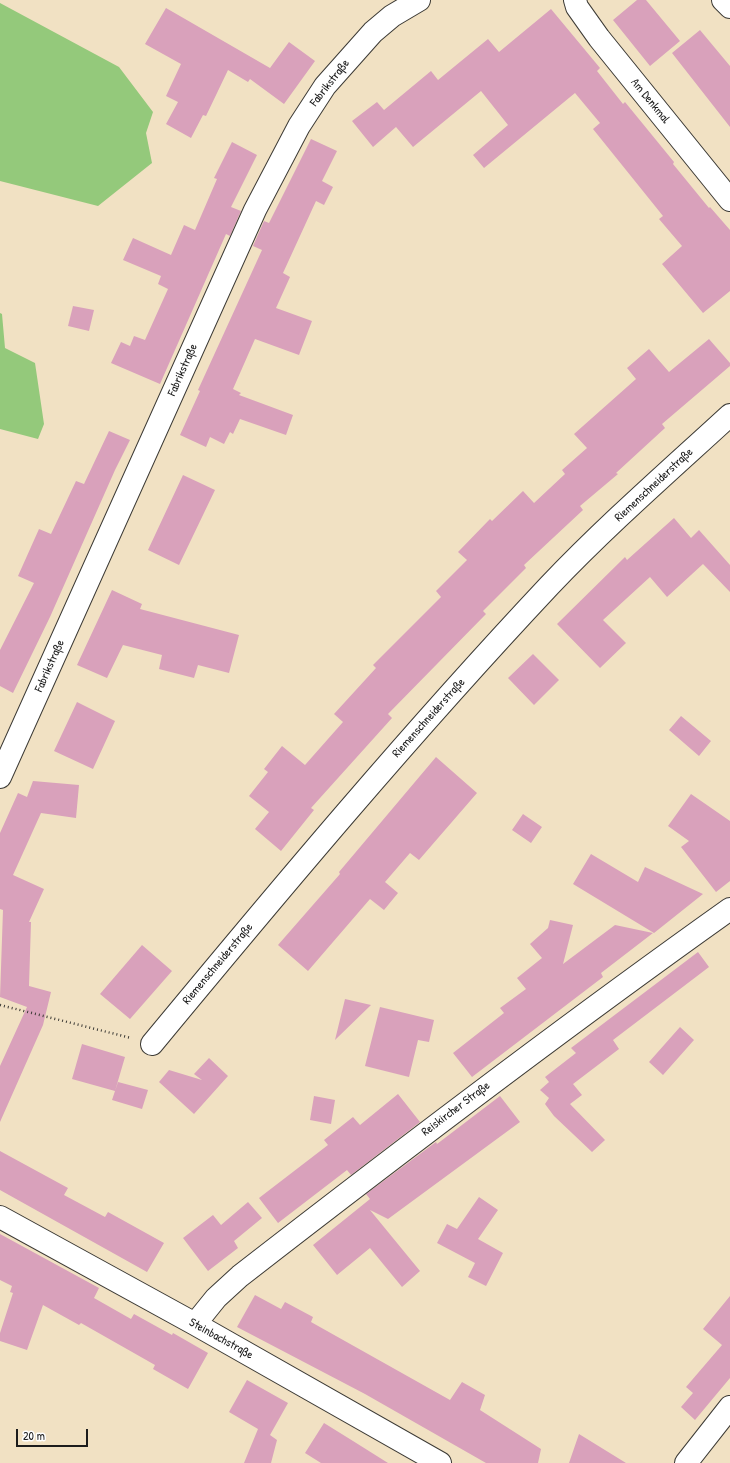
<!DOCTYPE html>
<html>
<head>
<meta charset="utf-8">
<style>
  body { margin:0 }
  #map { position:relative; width:730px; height:1463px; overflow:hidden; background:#f1e1c3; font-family:"Patrick Hand",sans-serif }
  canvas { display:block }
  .scale { position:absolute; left:16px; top:1429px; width:72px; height:18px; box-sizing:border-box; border:2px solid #1c1c1c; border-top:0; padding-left:5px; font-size:12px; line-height:14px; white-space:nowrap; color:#1c1c1c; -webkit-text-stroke:3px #fff; paint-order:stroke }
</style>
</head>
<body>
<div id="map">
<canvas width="730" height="1463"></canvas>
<div class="scale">20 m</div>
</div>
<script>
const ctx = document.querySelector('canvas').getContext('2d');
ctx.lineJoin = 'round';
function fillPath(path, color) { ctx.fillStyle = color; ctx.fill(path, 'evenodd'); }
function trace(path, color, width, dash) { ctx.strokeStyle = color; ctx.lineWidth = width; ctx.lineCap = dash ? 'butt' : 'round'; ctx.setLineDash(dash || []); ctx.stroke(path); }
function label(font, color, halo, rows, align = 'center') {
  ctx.font = font + ' "Patrick Hand",sans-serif'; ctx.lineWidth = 4; ctx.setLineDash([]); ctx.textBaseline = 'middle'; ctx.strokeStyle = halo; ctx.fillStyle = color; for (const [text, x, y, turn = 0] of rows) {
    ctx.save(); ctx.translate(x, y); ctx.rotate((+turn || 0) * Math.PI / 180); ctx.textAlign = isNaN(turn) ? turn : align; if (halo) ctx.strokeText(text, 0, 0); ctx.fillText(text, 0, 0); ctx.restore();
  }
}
const green = new Path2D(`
  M0,3l119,64 34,45 -7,21 6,30 -54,43 -98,-25z
  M0,313l2,1 3,34 30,15 9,61 -6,15 -38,-10z`);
const building = new Path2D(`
  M637,0h9l34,41 -30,25 -37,-46z
  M166,8l104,60 19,-26 26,19 -31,43 -34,-25 -2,3 -20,-12 -22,46 -3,-1 -12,23 -25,-14 12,-22 -12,-6 15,-32 -36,-20z
  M551,9l49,59 -3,3 26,33 2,-2 49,60 -1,2 36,44 1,-1 20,23v61l-27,22 -41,-49 20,-18 -23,-27 4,-3 -70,-87 7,-6 -25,-30 -91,75 -11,-13 35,-30 -27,-34 -68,56 -17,-20 -23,20 -21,-26 25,-19 7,8 47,-39 7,9 50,-41 11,13z
  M700,30l30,36v61l-58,-74z
  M311,139l26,12 -15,30 11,6 -9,18 -8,-4 -33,72 7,4 -14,31 36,13 -13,34 -44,-16 -22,50 8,4 -2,2 54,20 -7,20 -46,-16 -7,15 -3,-2 -6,12 -14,-7 -4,10 -26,-12 20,-44 -2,-1 64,-140 -9,-4 11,-25 5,2z
  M232,142l25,13 -26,52 10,4 -11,25 -4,-2 -66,150 -49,-21 10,-21 9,4 4,-10 11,4 23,-51 -10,-5 3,-8 -38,-16 10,-22 38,17 13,-30 11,5 22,-51 -3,-1z
  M73,306l21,4 -5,21 -21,-5z
  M709,339l21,24v3l-68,58 3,4 -49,45 2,1 -38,32 3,4 -59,55 2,3 -43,43 3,3 -98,100 4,4 -81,90 3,2 -33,41 -26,-22 14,-17 -20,-16 19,-24 -4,-3 18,-23 23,19 38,-43 -9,-8 42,-46 -3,-3 68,-68 -5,-6 31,-31 -9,-8 32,-33 2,2 31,-30 11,12 31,-29 -3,-4 25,-22 -13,-14 62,-55 -9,-11 22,-19 20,23z
  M109,431l21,9 -15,30 -65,147 -37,76 -13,-7v-36l34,-67 -16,-7 21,-47 12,5 25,-53 8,3z
  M183,475l32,15 -36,75 -31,-15z
  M674,518l17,20 8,-8 31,35v27l-27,-28 -36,33 -17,-20 -47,43 23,23 -26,25 -43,-44 68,-67 2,3z
  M112,590l30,14 -2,5 99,26 -10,38 -31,-8 -4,13 -35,-9 3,-14 -39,-10 -16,33 -30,-13z
  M533,654l26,26 -25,25 -26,-27z
  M77,702l38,19 -22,48 -39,-18z
  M681,716l30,25 -12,15 -30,-26z
  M436,757l41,36 -58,67 -9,-7 -25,29 13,11 -14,17 -14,-11 -62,72 -30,-26 62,-71 -1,-2z
  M33,781l46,4 -3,33 -35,-5 -28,62 31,14 -15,33h2l-2,64 22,6 -8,33 -43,97v-56l27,-59 -27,-10 3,-87 -3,-1v-76l18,-40 9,4z
  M691,794l39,27v60l-14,11 -35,-45 8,-6 -21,-15z
  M523,814l19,13 -11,16 -19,-13z
  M591,854l47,28 7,-15 58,27 -49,39 -81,-49z
  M550,920l23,5 -10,39 52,-39 38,8 -52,40 2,4 -131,100 -19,-24 51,-40 -4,-5 26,-19 -9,-11 25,-20 -12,-14 18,-16z
  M142,945l30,26 -42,48 -30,-25z
  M698,952l11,15 -96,73 6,9 -46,35 9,11 -12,9 35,36 -13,12 -38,-36 -9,-12 4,-6 -9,-8 9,-8 -4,-5 31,-24 -5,-5z
  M345,999l26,6 -36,35z
  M380,1007l54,13 -5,22 -11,-2 -9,37 -44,-11z
  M680,1027l14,13 -31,35 -14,-13z
  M82,1044l43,13 -10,34 -43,-12z
  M209,1058l19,18 -34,38 -35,-32 10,-12 33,10 -8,-6z
  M118,1082l30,8 -6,19 -30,-9z
  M398,1094l22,28 -69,53 -4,-5 -69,53 -19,-25 69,-53 -4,-5 29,-23 7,8z
  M314,1096l21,4 -4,24 -21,-4z
  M500,1096l20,26 -132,97 -18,-9 50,61 -18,16 -32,-39 -33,27 -24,-30 57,-46 -4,-5 70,-52 1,2z
  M0,1151l68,37 -4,7 41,22 3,-5 56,31 -17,29 -147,-82z
  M479,1197l19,13 -20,29 25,14 -17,33 -18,-9 7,-14 -38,-20 10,-19 10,5z
  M248,1202l14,16 -28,23 4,7 -30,23 -25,-33 30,-23 8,10z
  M0,1234l99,54 -5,10 37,21 3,-5 38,21 1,-2 35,20 -20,36 -35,-20 2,-4 -74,-42 -2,2 -36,-20 -16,45 -27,-9v-8l13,-40 -3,-1 2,-6 -12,-6z
  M255,1295l26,14 4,-7 28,15 -2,5 139,78 12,-18 23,13 -5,15 61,39 -3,14h-52l-121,-69 -128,-67z
  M730,1296v82l-35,42 -14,-13 12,-14 -7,-6 36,-42 -19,-16z
  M247,1380l41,23 -18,32 7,5 -6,23h-27l14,-34 -29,-17z
  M324,1423l29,18 35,22h-67l-16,-10z
  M579,1434l47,29h-57z`);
const path = new Path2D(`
  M0,1005l131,33`);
const minor = new Path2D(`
  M575,0l2,7 22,31 131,162
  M723,0l7,7
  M0,777l255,-567 44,-84 26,-40 48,-54 19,-16 27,-16
  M152,1044c129,-156 259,-311 397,-458 57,-60 120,-115 181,-171
  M0,1217l195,107 245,139
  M195,1324l21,-26 24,-22c161,-125 324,-249 490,-367
  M686,1463l44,-56`);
const streetNames = [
  ["Fabrikstraße",330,83,-52],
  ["Am Denkmal",650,101,51],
  ["Fabrikstraße",183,370,-66],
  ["Riemenschneiderstraße",654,485,-43],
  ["Fabrikstraße",50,666,-66],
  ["Riemenschneiderstraße",429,718,-48],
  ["Riemenschneiderstraße",218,964,-50],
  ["Reiskircher Straße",456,1109,-37],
  ["Steinbachstraße",221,1339,29]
];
fillPath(green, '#94c97b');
fillPath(building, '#d9a1bb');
trace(minor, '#3c3a35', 24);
trace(path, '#3c3a35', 2.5, [1, 3]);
trace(minor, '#fff', 22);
label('12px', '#1c1c1c', '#fff', streetNames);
</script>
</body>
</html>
